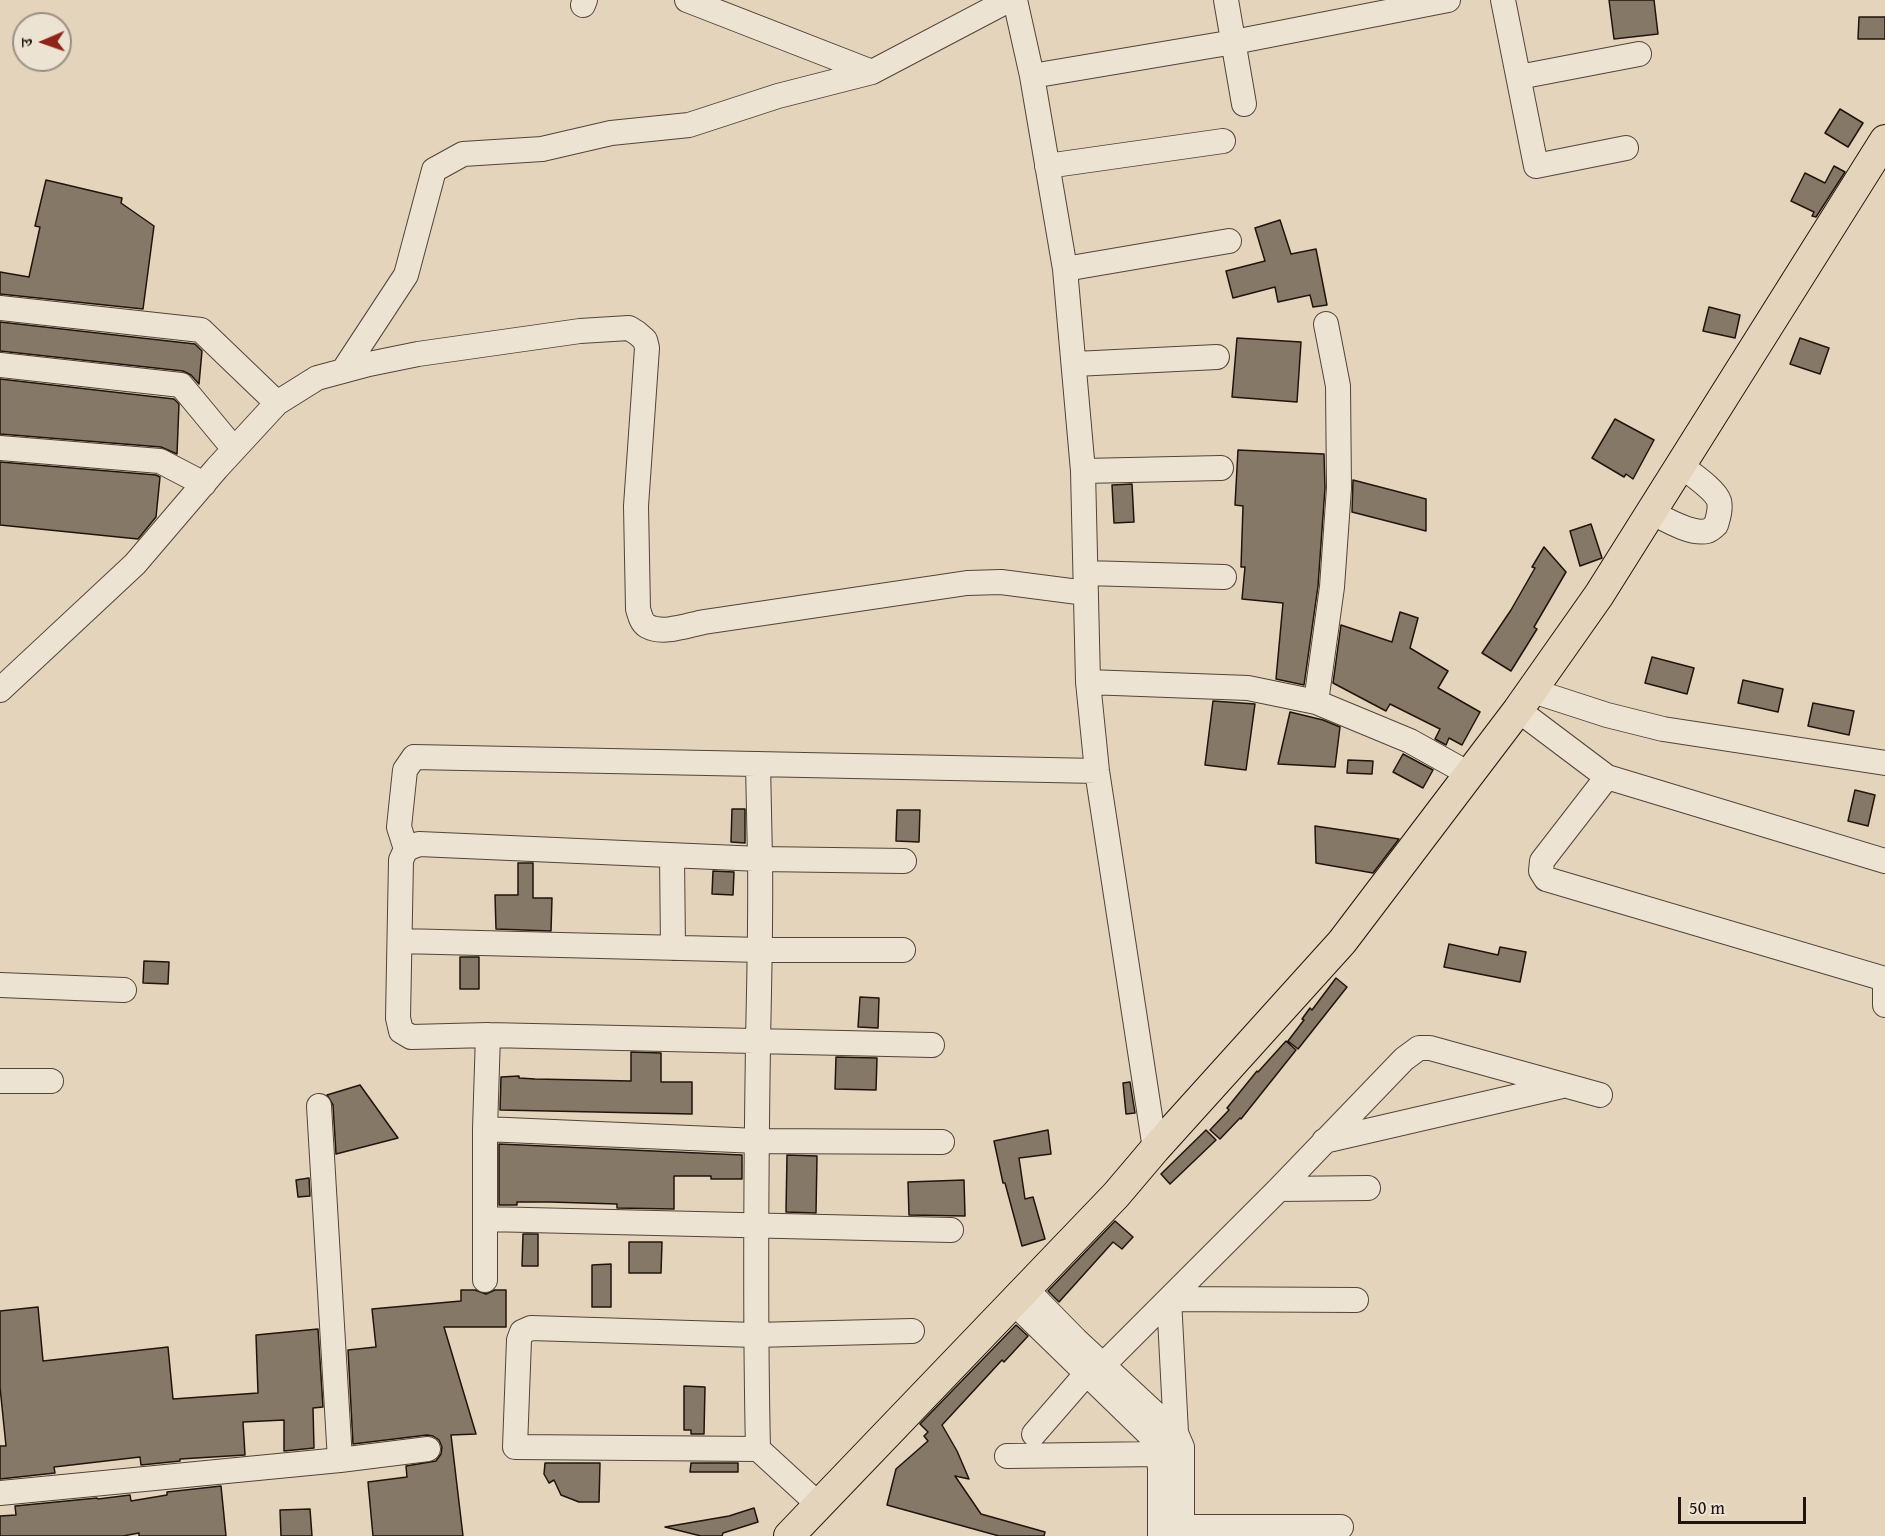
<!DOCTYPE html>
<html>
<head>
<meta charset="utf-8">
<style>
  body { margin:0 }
  #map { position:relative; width:1885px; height:1536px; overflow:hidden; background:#e3d4bb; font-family:"Gentium Book Plus","Noto Serif Devanagari",serif }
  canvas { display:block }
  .north { position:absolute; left:12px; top:12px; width:60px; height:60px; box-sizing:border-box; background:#ede3d3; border:2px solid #9b9084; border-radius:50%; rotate:268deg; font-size:16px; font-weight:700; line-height:24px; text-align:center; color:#21140d }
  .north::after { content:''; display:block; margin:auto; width:21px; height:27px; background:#8f2418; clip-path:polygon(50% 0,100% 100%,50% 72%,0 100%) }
  .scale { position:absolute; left:1678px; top:1497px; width:128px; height:27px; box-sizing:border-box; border:3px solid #21140d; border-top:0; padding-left:8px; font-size:18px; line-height:21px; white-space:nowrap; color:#21140d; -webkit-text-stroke:4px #ede3d3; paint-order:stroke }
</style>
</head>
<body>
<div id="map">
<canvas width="1885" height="1536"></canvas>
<div class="north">उ</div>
<div class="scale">50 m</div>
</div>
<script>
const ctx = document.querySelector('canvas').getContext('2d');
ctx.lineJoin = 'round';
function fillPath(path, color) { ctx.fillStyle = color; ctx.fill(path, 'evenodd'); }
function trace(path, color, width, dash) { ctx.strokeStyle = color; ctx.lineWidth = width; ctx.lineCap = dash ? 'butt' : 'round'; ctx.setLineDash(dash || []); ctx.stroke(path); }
const building = new Path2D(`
  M1609,0h45l4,34 -44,5z
  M1859,17h26v22h-27z
  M1840,109l23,14 -15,24 -23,-14z
  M1834,166l11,6 -29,45 -4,-1 2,-4 -23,-11 14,-28 20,10z
  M46,180l76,18 -1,5 33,23 -11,83 -143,-15v-22l29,5 11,-50 -5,-1z
  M1280,220l11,34 25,-5 11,56 -14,2 -3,-12 -32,7 -3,-15 -42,11 -7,-27 39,-10 -10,-33z
  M1709,307l31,8 -5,23 -32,-7z
  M0,322l195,22 7,7 -3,33 -8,-9 -8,-4 -183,-20z
  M1237,338l64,4 -4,60 -65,-5z
  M1800,338l29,10 -9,26 -30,-10z
  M0,379l174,20 5,5 -2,50 -16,-7 -161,-13z
  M1615,419l39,21 -21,39 -7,-5 -2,3 -32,-19z
  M1238,450l86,4 1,34 -7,98 -14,99 -28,-6 7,-76 -41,-4 3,-32h-4l2,-61 -8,-1z
  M0,462l156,13 4,2 -4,40 -18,22 -138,-14z
  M1353,480l73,19v32l-74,-19z
  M1132,484l2,38 -20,1 -2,-38z
  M1591,524l11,34 -22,8 -10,-35z
  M1544,547l22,25 -32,55 3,2 -26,42 -29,-18 29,-43 24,-42 -3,-1z
  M1400,612l18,6 -8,30 38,23 -10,17 42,24 -18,33 -13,-7 -3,7 -11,-6 5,-10 -50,-25 -4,7 -53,-28 8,-58 51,17z
  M1652,657l42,11 -7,26 -42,-11z
  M1743,680l40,9 -5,23 -40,-9z
  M1213,701l42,3 -9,66 -41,-5z
  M1813,703l41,8 -5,24 -41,-9z
  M1290,712l33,8 17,7 -5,40 -57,-3z
  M1403,754l30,16 -10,18 -30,-16z
  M1348,760l25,1 -1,13 -25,-1z
  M1855,790l20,5 -7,31 -20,-5z
  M732,809h13v34l-14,-1z
  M897,810h23l-1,32 -23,-1z
  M1315,826l47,7 37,6 -26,34 -57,-10z
  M518,863h15v35h19l-1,33 -55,-2 -1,-34h23z
  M713,871l21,1 -1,23 -21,-1z
  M1449,944l49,11 2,-8 26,5 -6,30 -76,-15z
  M460,957h19v32h-19z
  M144,961l25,1 -1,22 -25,-1z
  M1336,978l11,9 -49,62 -10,-8 16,-21 -2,-1 8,-11 2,2z
  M860,997l19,1 -1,30 -20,-1z
  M1286,1041l10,9 -55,69 -1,-1 -20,21 -10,-9 19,-20 -2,-2 30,-37 1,1z
  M631,1052l30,1v29h31v32l-192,-4 1,-33 18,-1v2l16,1 96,2z
  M836,1057l41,1 -1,32 -41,-1z
  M1130,1082l5,31 -9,1 -3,-31z
  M360,1085l38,53 -62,16 -3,-49 -6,-10z
  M1048,1130l3,24 -32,4 6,41 8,-2 12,42 -23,7 -17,-63h-2l-9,-42z
  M1206,1130l10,10 -46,44 -9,-10z
  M499,1144l243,11v24h-31v-3h-37v33l-57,-1v-4l-67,-2h-33v3h-18z
  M787,1155l30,1 -1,57 -30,-1z
  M309,1178l1,18 -12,1 -2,-17z
  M964,1180l1,36 -56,-1 -1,-33z
  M1115,1221l18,16 -11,12 -9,-7 -54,60 -11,-11z
  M523,1234h15v32h-16z
  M629,1242h33l-1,31h-32z
  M611,1264v43h-19v-42z
  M461,1290h14l11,4 9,-4h11v37h-62l32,107 -25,1 12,101h-90l-5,-54 39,-5 -1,-11 30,-5 5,-7 1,-7 -3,-7 -6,-4 -6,-1 -74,9 -5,-94 28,-3 -4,-38 89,-8z
  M38,1307l5,54 125,-14 5,52 85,-6 -2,-58 62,-6 5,78 -10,1 1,40 -30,3v-31l-41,2 2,33 -65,4v2l-39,4 -1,-8 -86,10 1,6 -55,6v-33h6l-6,-59v-76z
  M1016,1325l12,11 -24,26 -2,-2 -60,65 15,26 12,28 -14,-3 26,38 64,18 -1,4h-45l-112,-31 9,-36 32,-28 -4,-5 4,-4 -8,-8z
  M684,1386l21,1 -1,47h-13v-4h-7z
  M545,1463h55l-1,39h-20l-18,-7 -7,-15 -5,3 -5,-9z
  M691,1463h47v9h-48z
  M221,1486l5,50h-87v-3l-16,3h-123v-20l16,-1 -1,-9 82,-8 1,1 32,-4 1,6 36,-6v-3z
  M754,1508l4,14 -35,11 -1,3h-21l-36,-9 64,-11z
  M310,1509l2,27h-31l-1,-26z`);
const minor = new Path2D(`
  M687,0l185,72 137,-72
  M1015,0l17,76 33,193 164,-28
  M1226,0l18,104
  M1503,0l33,166 90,-18
  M583,5l2,-5
  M1032,76l202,-34 214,-42
  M1519,77l120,-23
  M1047,166l176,-25
  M1065,269l18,202 5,211 9,89 58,378
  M0,308l201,22 76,73
  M1075,364l142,-7
  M0,365l181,20 53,64
  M343,371l63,-96 28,-105 29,-16 79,-5 69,-16 78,-8 89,-29 94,-24
  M0,448l160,13 44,23
  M1083,471l138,-3
  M1651,512c14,7 40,23 56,19 4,-1 6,-4 9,-6 2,-7 5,-16 3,-24 -4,-12 -29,-28 -39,-36
  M1086,573l138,4
  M1088,682l160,6 68,14 16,-115 7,-99 -1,-102 -12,-62
  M0,690l135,-126 82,-96 60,-65 40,-25 52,-14 49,-10 162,-23 49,-3 8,5 8,7 2,8 -11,158 2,103c2,6 3,13 9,17 16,9 41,-1 57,-4l263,-39 34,-1 85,11
  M1533,691l74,24 56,14 222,34
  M1316,702l94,39 61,34
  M1518,710l89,67 278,84
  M758,764l2,95 144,2
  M1607,777l-65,84 -1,10 5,8 339,100
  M406,849l-7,-22 6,-57 9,-13 683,14
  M672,856l1,92
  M400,941l361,9h142
  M0,985l124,5
  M1885,1005v-22
  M488,1035l-3,94 273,12 184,1
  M0,1081h51
  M319,1106l21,354
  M1324,1141l238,-55
  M1279,1189l89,-1
  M486,1219l465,11
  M485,1280v-151
  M1026,1289l50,51 100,93 6,14v89
  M1013,1302l144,140 3,27v67
  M1103,1365l176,-176 125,-130 15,-11h11l170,47
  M1176,1433l-7,-134 187,1
  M1034,1434l53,-61
  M758,1449c-3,-135 -2,-269 0,-404 1,-62 3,-124 2,-186l-341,-15 -13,5 -5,11 -3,158 3,13 10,6 77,-2 444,10
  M1007,1456l152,-2 15,-4
  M0,1493l340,-33 88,-11
  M819,1505l-61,-56 -243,-2 4,-107 3,-8 9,-4 224,7 157,-4
  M1166,1527h175`);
const major = new Path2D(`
  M789,1536l327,-341 39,-46 187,-207 176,-232 81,-115 286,-455`);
fillPath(building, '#867867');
trace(building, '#21140d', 1.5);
trace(minor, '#524438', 26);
trace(major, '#21140d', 32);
trace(minor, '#ede3d3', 24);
trace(major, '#e3d4bb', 30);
</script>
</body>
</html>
